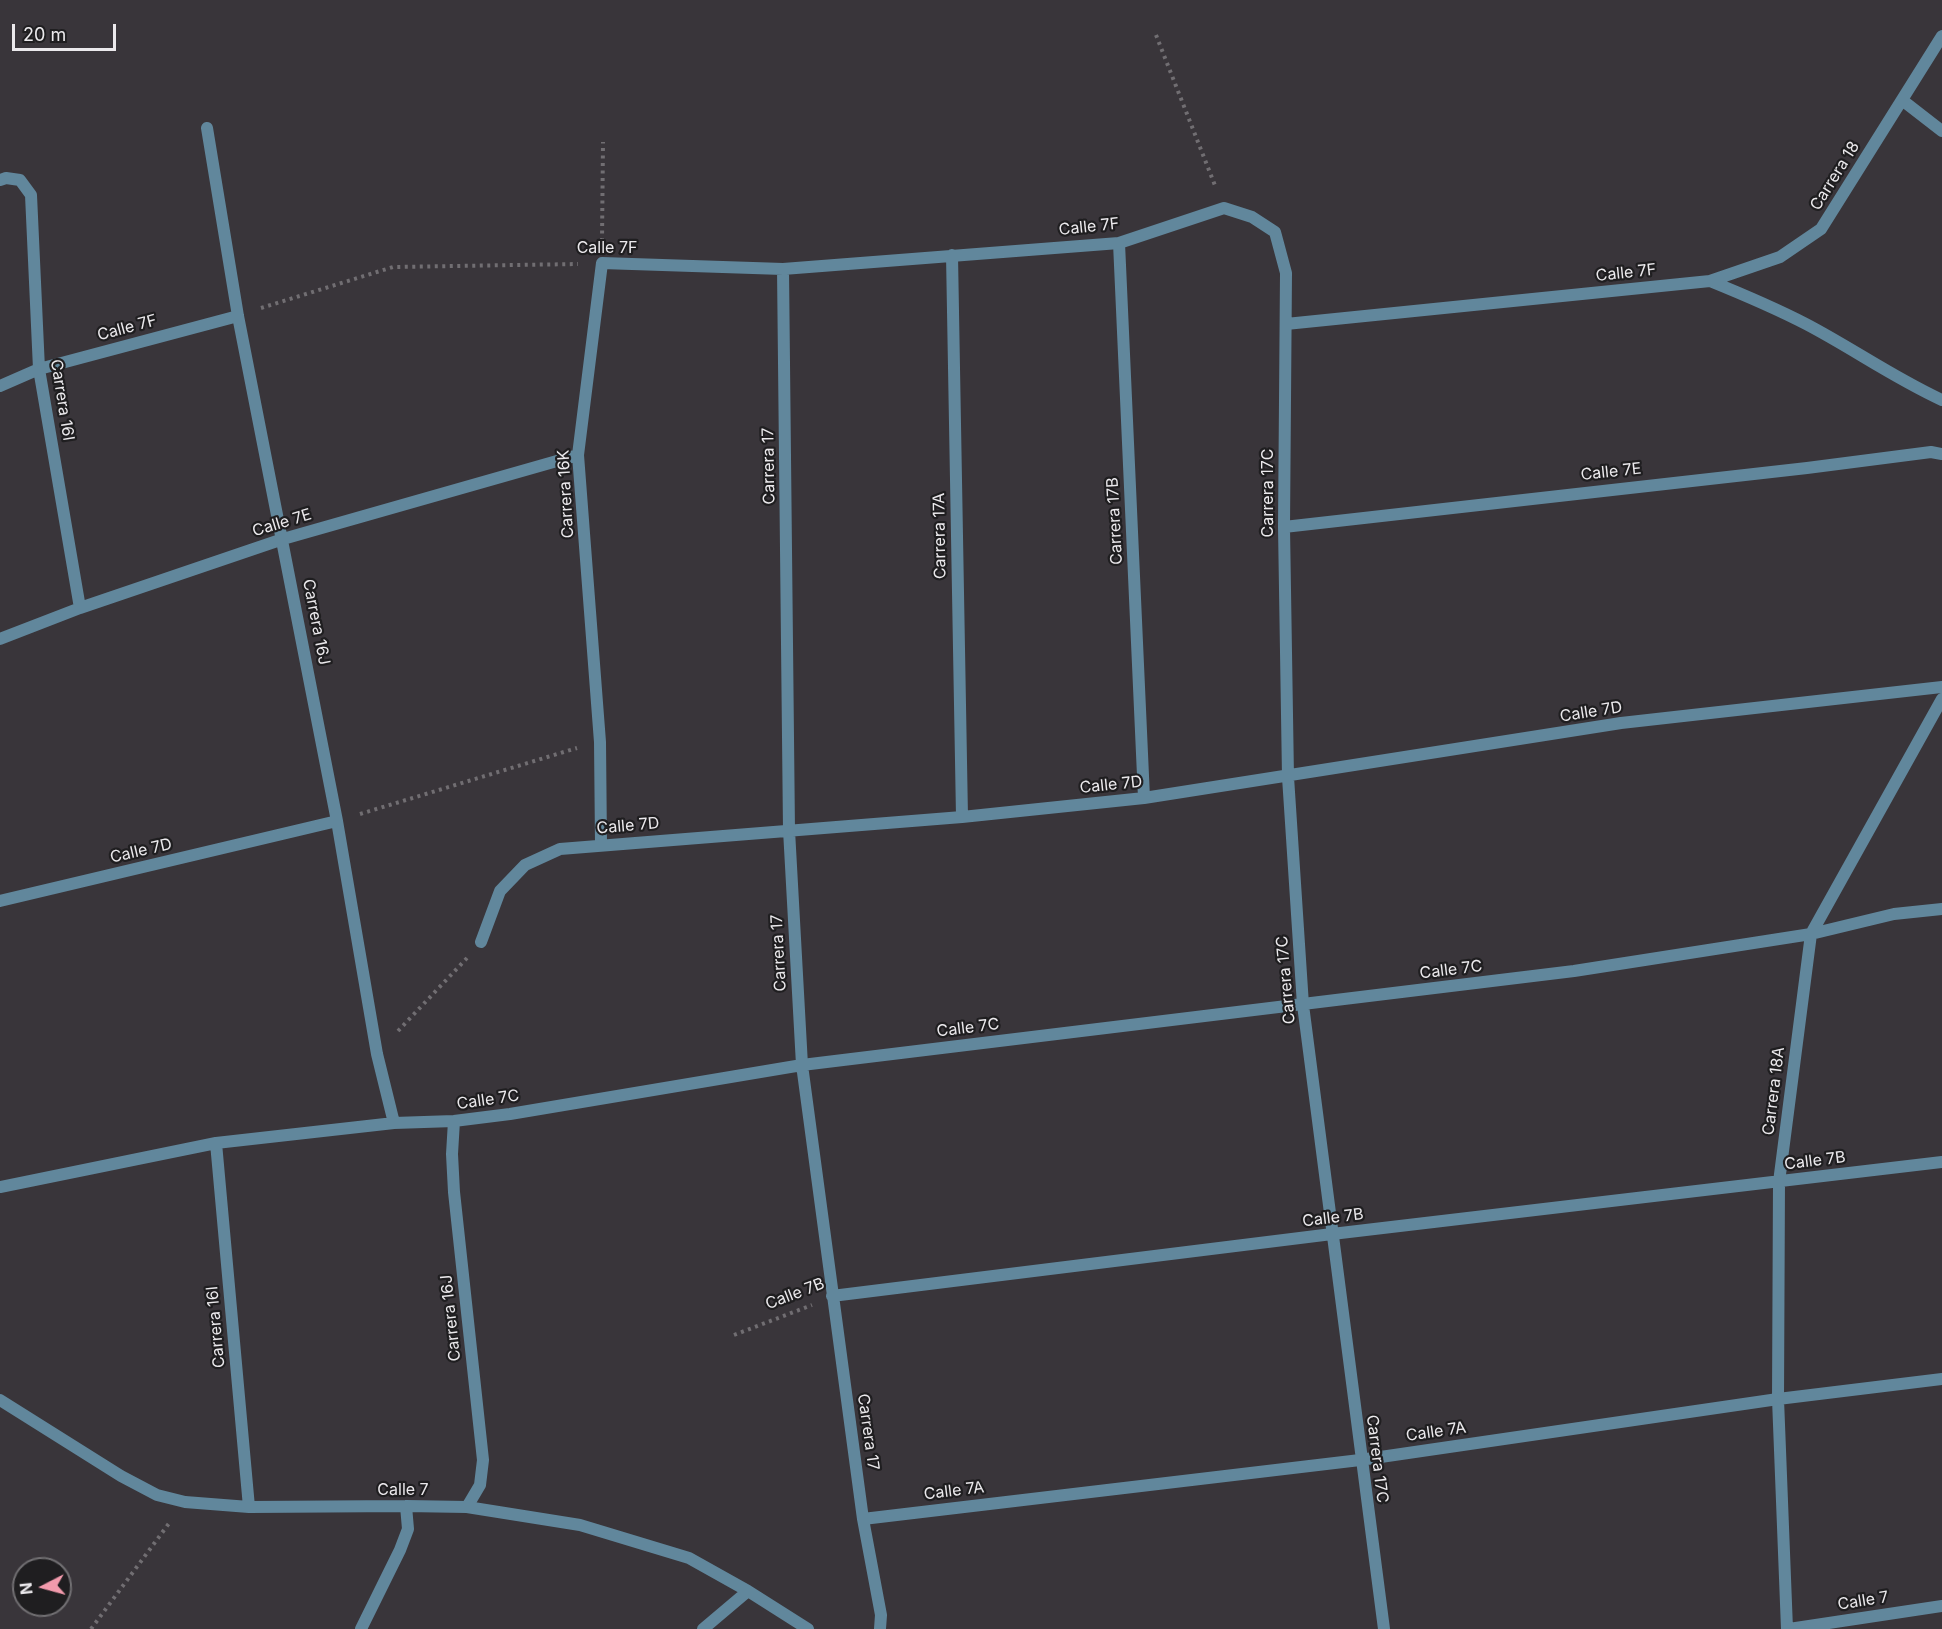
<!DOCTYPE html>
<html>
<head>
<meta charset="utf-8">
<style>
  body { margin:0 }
  #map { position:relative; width:1942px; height:1629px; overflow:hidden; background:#39353a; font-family:Inter,sans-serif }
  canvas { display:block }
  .north { position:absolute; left:12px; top:1557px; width:60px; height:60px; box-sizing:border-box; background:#1f1e20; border:2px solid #716f72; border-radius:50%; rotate:264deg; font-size:16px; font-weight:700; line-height:24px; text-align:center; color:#ebe9ec }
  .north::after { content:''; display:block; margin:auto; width:21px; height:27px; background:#f29aac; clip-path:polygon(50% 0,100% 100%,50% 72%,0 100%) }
  .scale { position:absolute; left:12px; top:24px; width:104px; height:27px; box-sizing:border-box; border:3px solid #ebe9ec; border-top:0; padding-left:8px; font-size:18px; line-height:21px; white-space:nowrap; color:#ebe9ec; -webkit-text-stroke:4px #1f1e20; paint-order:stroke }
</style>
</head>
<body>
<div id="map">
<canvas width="1942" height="1629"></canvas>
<div class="north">N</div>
<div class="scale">20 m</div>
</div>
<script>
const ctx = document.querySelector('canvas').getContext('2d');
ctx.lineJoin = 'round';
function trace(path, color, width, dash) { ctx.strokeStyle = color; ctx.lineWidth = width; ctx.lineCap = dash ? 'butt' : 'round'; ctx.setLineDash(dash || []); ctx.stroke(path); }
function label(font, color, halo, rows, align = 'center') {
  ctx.font = font + ' Inter,sans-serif'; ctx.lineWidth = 4.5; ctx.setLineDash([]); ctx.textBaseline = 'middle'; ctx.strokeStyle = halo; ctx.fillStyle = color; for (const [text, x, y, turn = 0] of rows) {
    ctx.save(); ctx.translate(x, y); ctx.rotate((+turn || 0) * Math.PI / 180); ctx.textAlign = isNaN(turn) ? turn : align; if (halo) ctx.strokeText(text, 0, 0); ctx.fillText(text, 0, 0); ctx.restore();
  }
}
const path = new Path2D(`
  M1156,35l60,153
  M602,241l1,-99
  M261,308l132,-41 185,-3
  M360,814l217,-66
  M398,1031l69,-73
  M734,1335l78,-30
  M91,1629l79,-107`);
const minor = new Path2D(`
  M1902,100l40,31
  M207,128l31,188 99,505 40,233 17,69
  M0,180l6,-2 14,2 11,15 8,174 41,239
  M1119,243l25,555
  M952,255l10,562
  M783,269l6,561 13,235 61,454 18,96 -1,14
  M1710,281l70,-24 41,-28 121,-193
  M1286,324l424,-43c32,13 65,27 96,43 46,24 88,54 136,76
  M0,386l39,-17 199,-53
  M1284,527l523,-59 124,-16 11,2
  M0,639l80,-31 203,-69 295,-84
  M601,844l-1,-102 -22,-287 24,-192 181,6 336,-26 105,-35 28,9 23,15 11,41 -2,254 4,250 15,228 81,624
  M0,901l337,-80
  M481,942l19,-51 25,-26 35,-16 402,-32 182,-19 477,-75 321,-36
  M454,1121l-2,33 2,38 29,268 -3,25 -13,22
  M216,1143l33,364
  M0,1187l216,-44 178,-20 60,-2 56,-7 292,-49 772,-94 237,-37 83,-20 48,-5
  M832,1296l500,-62 610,-72
  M0,1400l121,76 36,19 28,7 64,5 157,-1 61,1 113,18 109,33 59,33 60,38
  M863,1519l497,-59 418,-61 164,-20
  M361,1629l39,-79 8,-21 -2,-23
  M703,1629l45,-38
  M1787,1629l-9,-230 1,-217 32,-248 131,-235
  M1789,1629l153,-23`);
const streetNames = [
  ["Carrera 18",1835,176,-58],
  ["Calle 7F",1089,227,-6],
  ["Calle 7F",607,248],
  ["Calle 7F",1626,273,-6],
  ["Calle 7F",127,328,-15],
  ["Carrera 16I",62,400,81],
  ["Carrera 17",769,466,-91],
  ["Calle 7E",1611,472,-6],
  ["Carrera 17C",1268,493,-90],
  ["Carrera 16K",566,494,-93],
  ["Carrera 17B",1115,521,-93],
  ["Calle 7E",282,523,-17],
  ["Carrera 17A",940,536,-91],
  ["Carrera 16J",316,622,79],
  ["Calle 7D",1591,712,-9],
  ["Calle 7D",1111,785,-6],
  ["Calle 7D",628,826,-5],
  ["Calle 7D",141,851,-13],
  ["Carrera 17",779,953,-93],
  ["Calle 7C",1451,970,-7],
  ["Carrera 17C",1286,980,-95],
  ["Calle 7C",968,1028,-7],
  ["Carrera 18A",1774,1091,-83],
  ["Calle 7C",488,1100,-8],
  ["Calle 7B",1815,1161,-7],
  ["Calle 7B",1333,1218,-7],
  ["Calle 7B",795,1294,-21],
  ["Carrera 16J",451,1318,-96],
  ["Carrera 16I",216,1327,-95],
  ["Carrera 17",868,1432,82],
  ["Calle 7A",1436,1432,-8],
  ["Carrera 17C",1377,1459,83],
  ["Calle 7",403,1490],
  ["Calle 7A",954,1491,-7],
  ["Calle 7",1863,1601,-9]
];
trace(path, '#716e72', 4, [3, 4.5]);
trace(minor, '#61879c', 12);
label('16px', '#ebe9ec', '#1f1e20', streetNames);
</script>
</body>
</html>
